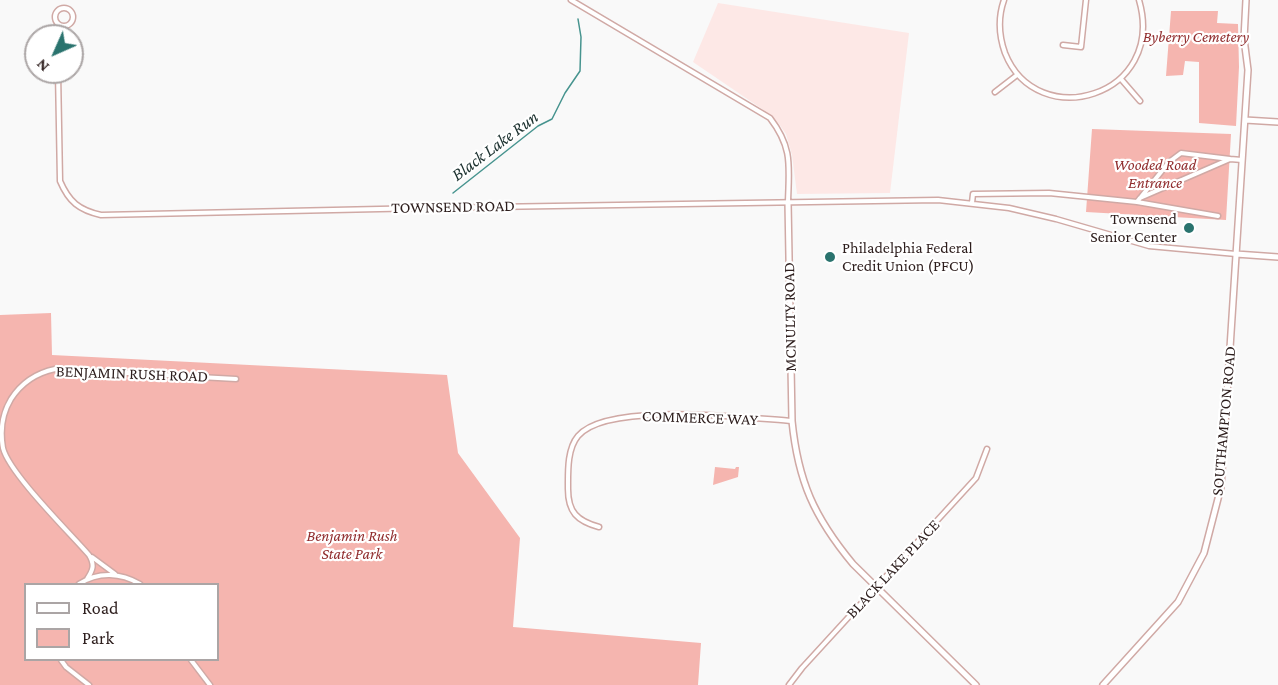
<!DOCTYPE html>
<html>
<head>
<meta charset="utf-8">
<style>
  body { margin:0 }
  #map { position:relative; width:1278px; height:685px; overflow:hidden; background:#f9f9f9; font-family:"Crimson Pro",serif }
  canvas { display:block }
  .legend { position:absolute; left:24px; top:583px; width:195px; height:78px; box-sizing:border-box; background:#fff; border:2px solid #aba5a5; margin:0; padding:8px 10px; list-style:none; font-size:18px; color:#2d1e1d }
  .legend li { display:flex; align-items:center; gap:12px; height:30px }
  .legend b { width:30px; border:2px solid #aba5a5 }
  .north { position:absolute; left:24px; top:24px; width:60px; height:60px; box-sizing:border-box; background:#fff; border:2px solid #aba5a5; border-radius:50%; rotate:225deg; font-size:16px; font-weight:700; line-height:24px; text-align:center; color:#2d1e1d }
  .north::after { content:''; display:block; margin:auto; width:21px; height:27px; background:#2a736e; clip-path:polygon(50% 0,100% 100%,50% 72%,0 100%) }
</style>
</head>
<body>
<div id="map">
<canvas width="1278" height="685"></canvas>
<ul class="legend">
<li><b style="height:8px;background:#fff"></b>Road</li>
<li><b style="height:16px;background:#f5b5af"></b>Park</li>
</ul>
<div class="north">N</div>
</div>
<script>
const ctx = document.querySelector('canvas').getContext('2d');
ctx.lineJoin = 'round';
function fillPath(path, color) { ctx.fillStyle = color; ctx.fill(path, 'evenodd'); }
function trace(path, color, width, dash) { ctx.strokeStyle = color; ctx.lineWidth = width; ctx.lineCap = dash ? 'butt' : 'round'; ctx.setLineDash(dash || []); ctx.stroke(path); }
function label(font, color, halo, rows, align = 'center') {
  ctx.font = font + ' "Crimson Pro",serif'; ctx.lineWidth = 4.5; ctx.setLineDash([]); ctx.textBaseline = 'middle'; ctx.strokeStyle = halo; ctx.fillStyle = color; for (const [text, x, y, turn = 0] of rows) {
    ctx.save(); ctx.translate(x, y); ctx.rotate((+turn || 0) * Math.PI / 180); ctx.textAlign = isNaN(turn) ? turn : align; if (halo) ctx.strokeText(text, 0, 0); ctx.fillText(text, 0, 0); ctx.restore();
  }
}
const built = new Path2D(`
  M718,3l191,30 -19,160 -93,1 -5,-39 -6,-21 -7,-10 -17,-15 -69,-47z`);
const green = new Path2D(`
  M1171,11h47l-1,12 21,1 1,43 -3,59 -37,-3v-61l-14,-1 -2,14 -17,1z
  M1092,129l139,5 -5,86 -140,-8z
  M51,313l1,42 395,20 11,78 62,85 -7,89 188,16 -3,42h-698v-370zM26,584h192v76h-192z
  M715,467l20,2 1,-2h3l-1,10 -25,8z`);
const stream = new Path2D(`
  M453,193l85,-67 14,-7 13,-26 15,-22 1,-34 -3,-18`);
const minor = new Path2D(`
  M571,0l199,118c23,30 19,48 18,84
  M1004,0c-6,17 -5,36 1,53 32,81 162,44 134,-53
  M55 17a9 9 0 1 1 18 0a9 9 0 1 1-18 0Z
  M58,36l2,-10
  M1063,45l18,2 5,-47
  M58,72l2,109c9,21 19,29 41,34l325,-7 512,-8 71,8 47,11 93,27 87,8
  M1121,79l19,22
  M995,92l22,-17
  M1141,197l28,-35 12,-9 49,6
  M1137,202l3,-4 90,-39 12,1
  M972,203l1,-9 76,-1 88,9 81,14
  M599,527c-22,-6 -31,-15 -31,-38 0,-17 -1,-40 10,-53 29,-35 169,-18 214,-15
  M92,557l23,17
  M87,579c6,-9 8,-14 2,-24 -20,-23 -80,-82 -86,-107 -3,-17 -1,-34 8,-49 11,-17 25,-26 44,-30l181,10
  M79,584c20,-13 42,-11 61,0
  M61,660l5,7 23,18
  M191,660l19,25
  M789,685l13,-17 174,-190 11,-29`);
const tertiary = new Path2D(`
  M1245,120l33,2
  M788,202l4,219c6,60 22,96 61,143l123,121
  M1236,254l42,3
  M1103,685l75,-83 26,-49 17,-66 27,-417 -4,-31 2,-39`);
const markers = [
  [1189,228,6,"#2a736e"],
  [830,257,6,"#2a736e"]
];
const parkNames = [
  ["Byberry Cemetery",1196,37],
  ["Wooded Road",1155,165],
  ["Entrance",1155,183],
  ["Benjamin Rush",352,536],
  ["State Park",352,554]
];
const streetNames = [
  ["TOWNSEND ROAD",453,207,-1],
  ["MCNULTY ROAD",790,317,-91],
  ["BENJAMIN RUSH ROAD",132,374,2],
  ["COMMERCE WAY",700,418,2],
  ["SOUTHAMPTON ROAD",1224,421,-85],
  ["BLACK LAKE PLACE",893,569,-47]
];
const poiNames = [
  ["Townsend",1177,219],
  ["Senior Center",1177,237],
  ["Philadelphia Federal",842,248,"left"],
  ["Credit Union (PFCU)",842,266,"left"]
];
const waterNames = [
  ["Black Lake Run",495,146,-37]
];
fillPath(built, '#fde8e6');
fillPath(green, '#f5b5af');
trace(stream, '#47948f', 1.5);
trace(minor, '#d0a9a5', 7);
trace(tertiary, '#d0a9a5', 8);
trace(minor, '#fff', 4);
trace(tertiary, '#fff', 5);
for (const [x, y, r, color] of markers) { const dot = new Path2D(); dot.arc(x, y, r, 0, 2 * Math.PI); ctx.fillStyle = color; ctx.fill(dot); trace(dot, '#fff', 2); }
label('italic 16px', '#912d2e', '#fff', parkNames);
label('16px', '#2d1e1d', '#fff', streetNames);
label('16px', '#2d1e1d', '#fff', poiNames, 'right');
label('italic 18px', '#1b302e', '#fff', waterNames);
</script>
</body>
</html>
